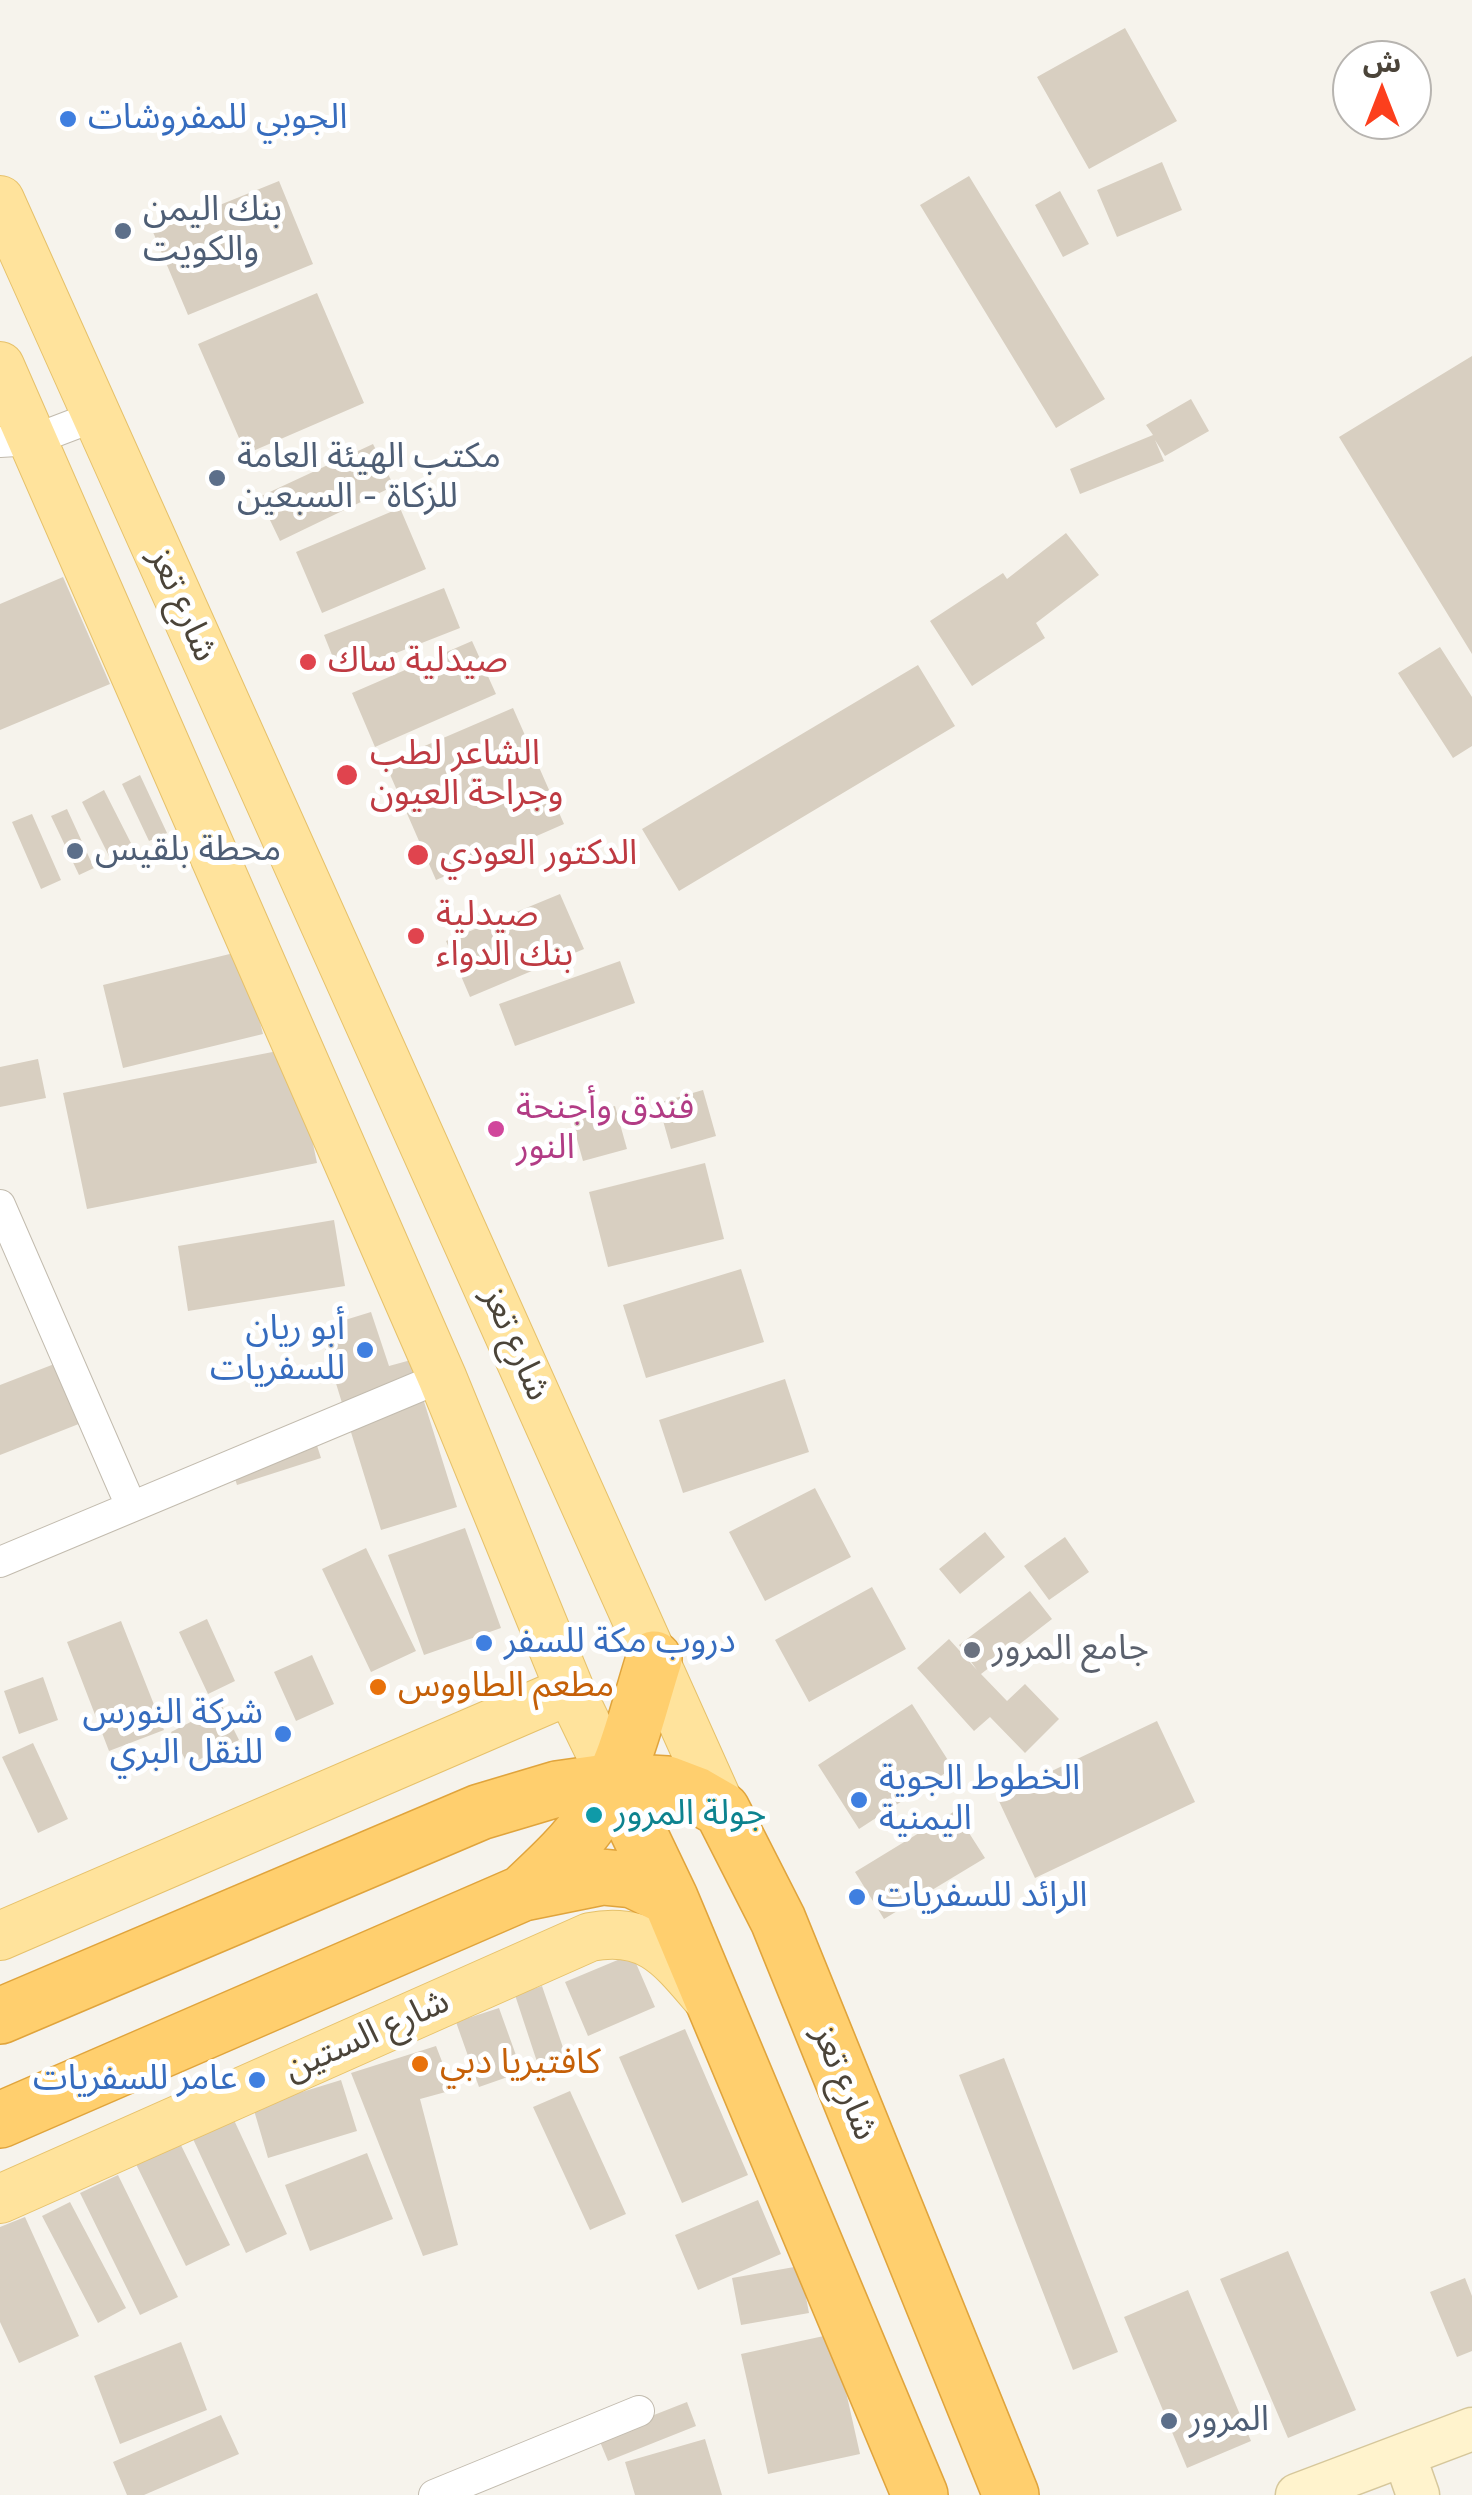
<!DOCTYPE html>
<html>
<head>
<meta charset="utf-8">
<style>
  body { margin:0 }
  #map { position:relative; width:1472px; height:2495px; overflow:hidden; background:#f6f3ec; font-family:"Space Grotesk","Noto Sans Arabic",sans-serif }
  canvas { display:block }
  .north { position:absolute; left:1332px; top:40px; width:100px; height:100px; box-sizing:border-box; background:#fff; border:2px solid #b7b4b0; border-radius:50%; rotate:0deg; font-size:28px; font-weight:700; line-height:40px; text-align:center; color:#4b4439 }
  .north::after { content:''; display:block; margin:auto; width:35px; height:45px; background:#fc3f1d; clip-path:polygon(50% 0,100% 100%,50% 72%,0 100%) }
</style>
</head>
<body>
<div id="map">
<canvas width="1472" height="2495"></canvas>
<div class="north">ش</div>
</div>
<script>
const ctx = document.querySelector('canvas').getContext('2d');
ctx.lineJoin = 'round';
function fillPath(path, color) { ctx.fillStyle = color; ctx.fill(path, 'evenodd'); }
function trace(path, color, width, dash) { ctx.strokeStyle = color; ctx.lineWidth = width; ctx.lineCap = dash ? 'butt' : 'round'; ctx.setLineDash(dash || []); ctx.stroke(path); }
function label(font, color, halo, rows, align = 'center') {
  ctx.font = font + ' "Space Grotesk","Noto Sans Arabic",sans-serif'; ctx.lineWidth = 10; ctx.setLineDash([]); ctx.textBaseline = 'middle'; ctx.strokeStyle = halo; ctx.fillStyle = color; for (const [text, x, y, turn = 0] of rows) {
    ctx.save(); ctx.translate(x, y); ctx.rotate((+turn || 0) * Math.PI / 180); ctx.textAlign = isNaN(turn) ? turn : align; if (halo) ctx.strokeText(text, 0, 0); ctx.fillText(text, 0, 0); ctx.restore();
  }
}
const building = new Path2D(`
  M1125,28l52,93 -88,48 -52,-92z
  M1162,162l20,48 -65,27 -20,-47z
  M969,176l136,223 -49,29 -136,-223z
  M279,181l34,83 -125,51 -35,-83z
  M1060,191l29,53 -26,13 -28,-52z
  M317,293l47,110 -118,51 -48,-110z
  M1472,356v298l-133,-217z
  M1191,399l18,32 -44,25 -10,-16 9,21 -84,33 -10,-25 83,-34 -7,-10z
  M373,444l21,42 -114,55 -21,-44z
  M400,508l26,61 -104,44 -26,-61z
  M1066,533l33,42 -63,48 9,15 -73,48 -42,-65 73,-48 4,6z
  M63,577l47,107 -110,46v-126z
  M444,588l16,40 -120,47 -16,-40z
  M472,641l24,53 -121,53 -23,-54z
  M1440,647l32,50v49l-19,12 -55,-85z
  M918,665l37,61 -276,165 -37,-62z
  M513,708l51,116 -128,56 -51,-117z
  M140,775l27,58 -18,8 -27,-57z
  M104,790l31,61 -23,11 -30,-60z
  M67,809l27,59 -15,7 -28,-59z
  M32,814l29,66 -20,9 -29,-67z
  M560,894l24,55 -114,48 -24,-56z
  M242,951l21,83 -140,34 -20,-83z
  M620,961l15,42 -120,43 -16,-42z
  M293,1048l24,115 -230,46 -24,-116z
  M38,1059l8,39 -46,9v-40z
  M703,1090l13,46 -45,13 -13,-46z
  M615,1106l12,43 -44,12 -12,-43z
  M705,1163l19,76 -116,28 -19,-75z
  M334,1220l11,66 -157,25 -10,-65z
  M741,1269l23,73 -118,36 -23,-73z
  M371,1312l18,54 22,-6 46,147 -76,23 -62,-202z
  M75,1356l24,60 -99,39v-70z
  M785,1379l24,73 -126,41 -24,-73z
  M312,1430l9,28 -84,27 -9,-28z
  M815,1488l36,69 -86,44 -36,-69z
  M465,1528l36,100 -77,27 -36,-100z
  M985,1532l20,25 -45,37 -21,-25z
  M1065,1537l24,35 -40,28 -25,-34z
  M366,1548l50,103 -45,21 -49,-103z
  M872,1587l34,62 -97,53 -34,-62z
  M1030,1591l22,28 -71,55 26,27 18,-17 34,35 -34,34 -35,-36 -16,14 -57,-63 32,-29 28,31 -18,-25z
  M207,1619l28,62 -27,13 -29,-62z
  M121,1621l43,109 -55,21 -42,-109z
  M312,1655l22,49 -38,17 -22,-49z
  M43,1677l15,43 -39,14 -15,-43z
  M912,1704l41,64 -94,61 -41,-64z
  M222,1706l17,34 -51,25 -17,-33z
  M1157,1721l38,81 -160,76 -38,-81z
  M33,1743l35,76 -30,14 -36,-76z
  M955,1811l30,47 -101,61 -29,-47z
  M632,1954l23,53 -67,29 -23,-54z
  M542,1986l29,85 -28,9 -28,-85z
  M499,2008l23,64 -43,15 -23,-65z
  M685,2029l63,146 -66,28 -63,-146z
  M436,2046l17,44 -33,9 38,146 -35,11 -72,-183z
  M1004,2058l114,294 -45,18 -114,-295z
  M341,2080l16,51 -89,27 -15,-51z
  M570,2091l56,123 -36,16 -57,-123z
  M234,2120l53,114 -41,19 -53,-114z
  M177,2137l53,108 -44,21 -53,-108z
  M367,2153l26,66 -83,32 -25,-66z
  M118,2175l60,122 -38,18 -60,-122z
  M758,2200l23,54 -83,36 -23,-55z
  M70,2202l56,106 -28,15 -56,-107z
  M25,2217l54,119 -60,27 -19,-41v-95z
  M1288,2251l68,159 -68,28 -68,-159z
  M800,2266l9,47 -68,12 -9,-47z
  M1465,2278l7,18v55l-15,6 -27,-65z
  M1188,2290l63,151 -64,27 -63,-151z
  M833,2334l27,120 -92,20 -27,-120z
  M181,2342l26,68 -87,34 -26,-68z
  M687,2402l9,24 -88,35 -10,-24z
  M221,2415l18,39 -95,41h-17l-14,-33z
  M705,2439l17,56h-87l-10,-33z`);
const street = new Path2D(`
  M0,442l33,-2 63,-24
  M0,1205l131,301
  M0,1562l442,-185
  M434,2495l205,-84`);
const secondary = new Path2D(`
  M1404,2455l14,40
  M1297,2495l175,-66`);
const primary = new Path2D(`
  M0,200l722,1610
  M0,366l442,1011 128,313 44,91
  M0,1936l570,-246
  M0,2199l590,-262c59,-11 81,19 116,60`);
const highway = new Path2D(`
  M614,1781l56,117 250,597
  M523,1893c24,-23 50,-46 69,-74 33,-46 45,-107 62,-160
  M0,2016l480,-204 77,-23 57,-8 53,3 29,11 26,15 56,110 233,575
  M0,2120l523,-227 79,-16 31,3 37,18`);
const markers = [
  [68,119,10,"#3f7fe0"],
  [123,231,10,"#5c6f8a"],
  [217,478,10,"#5c6f8a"],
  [308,662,10,"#e0444e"],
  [347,775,12,"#e0444e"],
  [75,851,10,"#5c6f8a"],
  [418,855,12,"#e0444e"],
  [416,936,10,"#e0444e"],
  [496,1129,10,"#d1479c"],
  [365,1350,10,"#3f7fe0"],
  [484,1643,10,"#3f7fe0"],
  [972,1650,10,"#6b7280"],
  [378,1687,10,"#e8710a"],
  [283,1734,10,"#3f7fe0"],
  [859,1800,10,"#3f7fe0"],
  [594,1815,10,"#0f9aa8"],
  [857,1897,10,"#3f7fe0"],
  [420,2064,10,"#e8710a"],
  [257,2080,10,"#3f7fe0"],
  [1169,2421,10,"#5c6f8a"]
];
const shopNames = [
  ["الجوبي للمفروشات",88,119],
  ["أبو ريان",345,1330,"right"],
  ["للسفريات",345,1370,"right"],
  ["دروب مكة للسفر",504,1643],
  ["شركة النورس",263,1714,"right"],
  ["للنقل البري",263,1754,"right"],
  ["الخطوط الجوية",879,1780],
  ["اليمنية",879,1820],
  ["الرائد للسفريات",877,1897],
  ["عامر للسفريات",237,2080,"right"]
];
const serviceNames = [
  ["بنك اليمن",143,211],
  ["والكويت",143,251],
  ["مكتب الهيئة العامة",237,458],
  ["للزكاة - السبعين",237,498],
  ["محطة بلقيس",95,851],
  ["المرور",1189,2421]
];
const streetNames = [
  ["شارع تعز",182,605,66],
  ["شارع تعز",515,1344,66],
  ["شارع الستين",367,2036,-24],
  ["شارع تعز",844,2083,68]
];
const healthNames = [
  ["صيدلية ساك",328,662],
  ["الشاعر لطب",370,755],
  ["وجراحة العيون",370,795],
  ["الدكتور العودي",440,855],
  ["صيدلية",436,916],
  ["بنك الدواء",436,956]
];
const hotelNames = [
  ["فندق وأجنحة",516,1109],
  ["النور",516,1149]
];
const worshipNames = [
  ["جامع المرور",992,1650]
];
const foodNames = [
  ["مطعم الطاووس",398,1687],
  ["كافتيريا دبي",440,2064]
];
const cultureNames = [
  ["جولة المرور",614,1815]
];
fillPath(building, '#d8cfc1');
trace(street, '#c2bbae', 32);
trace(secondary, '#d6c79b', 45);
trace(primary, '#e6c16a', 50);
trace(highway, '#e0a43c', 58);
trace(street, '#fff', 30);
trace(secondary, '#fff3cd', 42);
trace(primary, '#ffe39c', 48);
trace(highway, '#ffcf6e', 55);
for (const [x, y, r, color] of markers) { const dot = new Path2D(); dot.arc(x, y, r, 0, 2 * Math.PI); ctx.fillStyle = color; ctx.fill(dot); trace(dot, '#fff', 4); }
label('35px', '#366cbe', '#fff', shopNames, 'left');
label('35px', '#4e5e75', '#fff', serviceNames, 'left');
label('35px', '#4b4439', '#fff', streetNames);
label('35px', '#be3a42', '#fff', healthNames, 'left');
label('35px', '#b23c85', '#fff', hotelNames, 'left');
label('35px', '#5b616d', '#fff', worshipNames, 'left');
label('35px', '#c56008', '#fff', foodNames, 'left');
label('35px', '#0d838f', '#fff', cultureNames, 'left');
</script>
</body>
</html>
